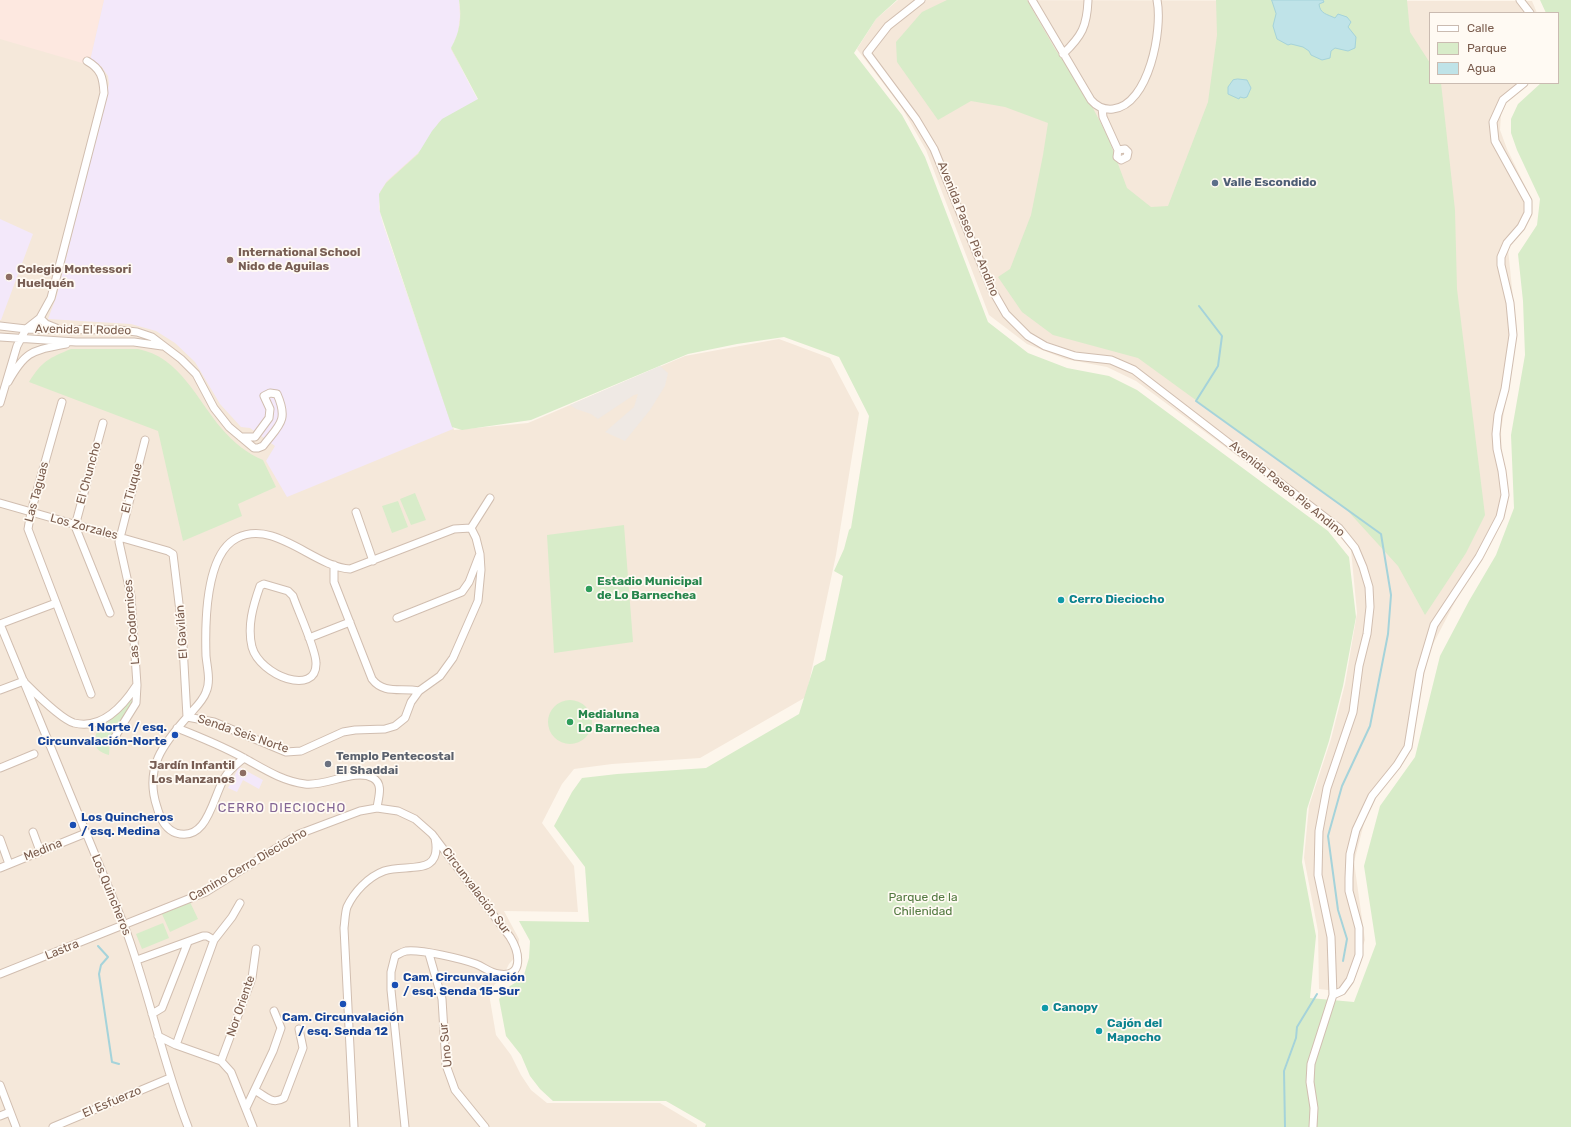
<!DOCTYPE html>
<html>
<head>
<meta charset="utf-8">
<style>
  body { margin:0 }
  #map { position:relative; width:1571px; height:1127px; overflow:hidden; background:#fdf6ec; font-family:Rubik,sans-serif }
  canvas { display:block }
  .legend { position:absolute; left:1429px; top:12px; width:130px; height:72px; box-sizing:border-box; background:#fffaf3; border:1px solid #cabbb1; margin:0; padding:5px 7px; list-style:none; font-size:12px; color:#7a5c4d }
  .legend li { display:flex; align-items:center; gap:8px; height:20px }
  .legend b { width:20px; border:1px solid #cabbb1 }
</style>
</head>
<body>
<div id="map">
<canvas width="1571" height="1127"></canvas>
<ul class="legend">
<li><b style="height:5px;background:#fff"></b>Calle</li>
<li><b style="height:11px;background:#d8ecc9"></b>Parque</li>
<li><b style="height:11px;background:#bfe3e8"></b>Agua</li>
</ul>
</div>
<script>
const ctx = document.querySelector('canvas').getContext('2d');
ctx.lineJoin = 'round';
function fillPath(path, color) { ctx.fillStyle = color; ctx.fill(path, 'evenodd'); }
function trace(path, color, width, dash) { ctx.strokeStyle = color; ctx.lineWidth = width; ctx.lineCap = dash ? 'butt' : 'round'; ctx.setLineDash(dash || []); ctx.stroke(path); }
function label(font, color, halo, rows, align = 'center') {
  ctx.font = font + ' Rubik,sans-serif'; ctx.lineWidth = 3.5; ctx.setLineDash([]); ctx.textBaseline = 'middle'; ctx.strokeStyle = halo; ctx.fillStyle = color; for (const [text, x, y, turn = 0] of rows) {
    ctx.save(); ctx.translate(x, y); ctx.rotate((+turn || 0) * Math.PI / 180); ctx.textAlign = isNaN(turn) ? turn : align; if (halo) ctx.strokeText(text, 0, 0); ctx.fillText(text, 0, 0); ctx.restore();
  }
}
const residential = new Path2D(`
  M0,0h459l2,16 -3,18 -7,13 26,54 -49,43 -48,49 -1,13 2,13 73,211 74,-7 157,-67 49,-9 45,-8 51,19 29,55 -23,142 -30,142 -106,61 -88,6 -38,5 -12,15 -20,39 32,43 4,46 -74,-1 15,28 -1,15 -9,10 -7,14 -8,7 -5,9 7,41 15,20 10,20 10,15 16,13h113l37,22v2h-697z
  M898,0l634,1 5,12h-107v70h94l-15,14 -8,17 -1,16 7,19 23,47 -3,23 -19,30 5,49 1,53 -13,79 2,74 -16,44 -28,46 -29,56 -25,101 -35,49 -16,62 11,78 -19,52 -27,-3 -1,-58 -14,-73 5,-52 22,-67 14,-55 12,-71 -6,-63 -23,-27 -192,-142 -29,-14 -42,-8 -38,-15 -38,-29 -63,-165 -24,-42 -45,-59 19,-30z`);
const commercial = new Path2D(`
  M0,0h104l-15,65 -89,-26z`);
const industrial = new Path2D(`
  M660,366l8,7 -3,13 -15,24 -25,31 -20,-9 29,-25 4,-13 -4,1 -36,24 -7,-5 -15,-5 -6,-4z`);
const education = new Path2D(`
  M104,0h355l1,16 -2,17 -7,16 27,51 -39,22 -12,21 -10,11 -30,27 -7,11 -1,16 4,16 70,205 -166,68 -21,-36 9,-15 -25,-18 -9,-1 -21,-23 -25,-42 -20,-19 -19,-12 -25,-7 -83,-5 9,-24 52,-211 -1,-8 -7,-10 -12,-1z
  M0,219l33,15 -32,86h-1z
  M239,767l24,13 -4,9 -16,-9 -6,12 -9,-4z`);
const green = new Path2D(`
  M459,0h438l-21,19 -22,34 48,62 23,42 63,165 40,31 39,15 42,8 28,14 191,141 21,26 7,60 -13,69 -14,55 -22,68 -5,53 14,74 -6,62 44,4 22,-58 -12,-78 16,-60 35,-49 25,-101 29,-55 27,-46 18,-47 -3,-73 14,-80 -2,-54 -5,-47 19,-29 3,-26 -23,-49 -6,-17v-14l7,-15 23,-21h17v-70h-12l-6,-13h31v1127h-866l1,-3 -40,-23h-113l-13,-12 -10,-13 -9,-21 -15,-19 -7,-37 11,-13 13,-8 6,-20 1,-17 -11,-20 70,1 -4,-55 -31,-41 18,-34 10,-14 35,-4 89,-6 93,-54 15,-48 11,-6 18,-84 -9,-5 10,-22 5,-19 2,-2 18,-112 -30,-59 -55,-20 -47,7 -49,10 -157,66 -69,10 -10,-3 -72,-215 -1,-18 7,-11 32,-29 14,-23 10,-12 36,-20 -27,-51c9,-16 11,-30 8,-48z
  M947,0h80l28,49 28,40 25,48 19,51 24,19 17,-1 40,-104 9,-67 -1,-35h191l3,32 20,31v20h11l14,127 2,79 28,226 -19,38 -41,62 -27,-49 -51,-56 -209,-152 -85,-23 -31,-23 -24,-35 12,-8 21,-54 12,-60 5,-32 -43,-16 -34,-6 -33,19 -41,-58 -1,-20 26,-30z
  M71,349h67c42,8 59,51 84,80 11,13 26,25 41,31l13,27 -38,17 4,12 -59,25 -25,-110 -129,-49c13,-21 20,-24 42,-33z
  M415,493l11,27 -15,5 -11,-26z
  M398,501l10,26 -16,6 -10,-27z
  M624,525l9,117 -79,11 -7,-118z
  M132,698v5l-22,37 -1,15c-19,-5 -15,-17 -9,-31l7,-1z
  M548 722a22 22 0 1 1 44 0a22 22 0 1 1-44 0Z
  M190,902l8,17 -28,13 -8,-18z
  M163,923l6,15 -27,11 -6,-15z`);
const water = new Path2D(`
  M1272,0h51l1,2 -5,2c1,10 8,10 16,14l3,-4 9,3 4,5 -3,5 8,10 -1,11 -7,3 -13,-3 -4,3 -1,7 -8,2 -11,-5 -2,-4 -6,-4 -12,-3 -3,1 -11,-6 -4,-13 3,-12z
  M1238,79l9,1 4,8 -4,9 -3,1 -4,-1 -1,2 -11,-5v-7l5,-7z`);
const stream = new Path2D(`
  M1199,306l23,30 -4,30 -22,35 185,133 10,61 -3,39 -18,92 -28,60 -14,50 10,74 9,29 -4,22
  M98,946l10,11 -7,8 -2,9 13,88 7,2
  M1285,1127l-1,-56 12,-33 1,-11 20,-33`);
const minor = new Path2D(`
  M921,0l-33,26 -21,27 49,66 18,30 57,139 15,26 22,22 17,10 30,10 36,4 23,10 205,158 16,20 8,19 6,20 1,20 -3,27 -8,32 -6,46 -26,76 -8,43 -1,44 13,62 2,58 -22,69 -1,18 4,26 -1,19
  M1032,0l59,100c6,7 13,10 22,9 36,-4 50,-80 44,-109
  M1520,0l10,13
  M1063,54c19,-18 24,-28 25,-54
  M1102,108l1,9 15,33 -1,7 4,3 6,-3 1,-5 -3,-3 -7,1
  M40,318l6,6 10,4
  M0,326l26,3 93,1 18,2 15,5 29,22 15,15 18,34 15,19 25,21h4l5,-2c16,-21 26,-25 14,-52l-7,-1 -6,3 6,13 -1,9 -14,19h-14
  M0,337l76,5h58l28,4
  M8,382c18,-32 24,-31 58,-38
  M62,402l-31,110 -3,17 63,165
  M0,403l17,-57 9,-17 14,-11 11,-20 53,-205c-1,-16 -3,-24 -17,-32
  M103,423l-28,103 35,87
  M0,503l168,48 5,3 9,74 5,89
  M356,512l17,49
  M471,528l19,-30
  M334,565v17l38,97c12,16 30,8 47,12
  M264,584l24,7 5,5c5,15 23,53 23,67 1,34 -56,13 -64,-16 -5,-21 1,-41 8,-61z
  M397,618l65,-26 7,-10 10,-26
  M0,624l124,301c25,66 38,136 64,202
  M0,624l56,-21
  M309,638l41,-16
  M26,684c10,10 35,35 48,39 28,7 49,-17 62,-37
  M0,690l24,-9
  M187,717l27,5 72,30 15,-1 42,-19 12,-2 30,-1 10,-3 10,-8 6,-16 8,-11 21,-15 13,-18 25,-57 3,-31 -1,-16 -4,-16 -5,-10
  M177,728c23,9 45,18 67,30 20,11 38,23 61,26 20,3 50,-16 68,-6 11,6 5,20 4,30
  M113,740l23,-37 1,-18 -6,-89 -12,-54 26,-102
  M244,758c-7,6 -15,12 -19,19 -12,18 -17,66 -49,56 -11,-4 -16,-15 -19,-26 -13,-39 6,-63 31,-91 6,-7 15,-15 18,-24 5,-11 1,-25 0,-36 -1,-31 -1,-102 31,-118 38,-19 77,29 113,31l104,-40 17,-1
  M0,768l34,-14
  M33,832l7,19
  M0,839l9,25
  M0,868l86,-35
  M429,954l13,45 4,66 9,25 30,37
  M137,960l66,-24h4l7,4
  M0,974l206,-82 93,-58 61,-23 17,-3 21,3 17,8 17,15 78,103c9,14 15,41 -11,37 -9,-1 -15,-7 -23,-10 -14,-5 -55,-15 -70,-13 -4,1 -7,3 -11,5l-4,16v18l14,137
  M1333,995l9,-4 8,-11 9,-25v-27l-10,-37v-13l1,-24 6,-24 16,-34 25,-31 11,-18 12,-75 14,-47 45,-68 21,-40 5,-22 -3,-24 -5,-22 -1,-15 2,-19 7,-26 8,-54 -3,-32 -9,-38v-8l6,-14 14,-16 7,-14v-12l-33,-60 -2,-19 10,-22 21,-17
  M152,1014l10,-6 26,-66
  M158,1036l18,9 45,16 10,11 22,55
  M176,1045l38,-105 18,-23 8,-14
  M221,1061l31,-83 4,-29
  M0,1085l16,42
  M256,1091c11,6 16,14 28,7l19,-50 -4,-19
  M246,1108l27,-57 8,-23 -7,-17
  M0,1116l10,-4
  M53,1127l117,-49
  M354,1127l-10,-199c1,-7 1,-15 3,-21 7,-15 21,-30 37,-36 22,-8 59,7 51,-33`);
const markers = [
  [1215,183,4,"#5c6f8a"],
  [230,260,4,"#8d6e63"],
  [9,277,4,"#8d6e63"],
  [589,589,4,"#2e9e5b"],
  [1061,600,4,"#0f9aa8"],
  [570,722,4,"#2e9e5b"],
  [175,735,4,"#1a4fb4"],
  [328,764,4,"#6b7280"],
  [243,773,4,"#8d6e63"],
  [73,825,4,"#1a4fb4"],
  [395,985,4,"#1a4fb4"],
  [343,1004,4,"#1a4fb4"],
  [1045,1008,4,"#0f9aa8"],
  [1099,1031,4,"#0f9aa8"]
];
const serviceNames = [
  ["Valle Escondido",1223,183]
];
const streetNames = [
  ["Avenida Paseo Pie Andino",968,229,68],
  ["Avenida El Rodeo",83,330,1],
  ["El Chuncho",89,473,-75],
  ["El Tiuque",132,488,-75],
  ["Avenida Paseo Pie Andino",1287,489,39],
  ["Las Taguas",37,492,-75],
  ["Los Zorzales",84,527,15],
  ["Las Codornices",132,622,-95],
  ["El Gavilán",182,632,-94],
  ["Senda Seis Norte",243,734,19],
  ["Medina",43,850,-22],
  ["Camino Cerro Dieciocho",248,865,-30],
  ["Circunvalación Sur",476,891,53],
  ["Los Quincheros",111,895,68],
  ["Lastra",62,950,-22],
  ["Nor Oriente",241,1006,-71],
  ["Uno Sur",446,1045,-96],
  ["El Esfuerzo",112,1102,-23]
];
const educationNames = [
  ["International School",238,253],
  ["Nido de Aguilas",238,267],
  ["Colegio Montessori",17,270],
  ["Huelquén",17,284],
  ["Jardín Infantil",235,766,"right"],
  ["Los Manzanos",235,780,"right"]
];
const leisureNames = [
  ["Estadio Municipal",597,582],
  ["de Lo Barnechea",597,596],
  ["Medialuna",578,715],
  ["Lo Barnechea",578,729]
];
const cultureNames = [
  ["Cerro Dieciocho",1069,600],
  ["Canopy",1053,1008],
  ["Cajón del",1107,1024],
  ["Mapocho",1107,1038]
];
const transitNames = [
  ["1 Norte / esq.",167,728,"right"],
  ["Circunvalación-Norte",167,742,"right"],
  ["Los Quincheros",81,818],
  ["/ esq. Medina",81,832],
  ["Cam. Circunvalación",403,978],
  ["/ esq. Senda 15-Sur",403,992],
  ["Cam. Circunvalación",343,1018,"center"],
  ["/ esq. Senda 12",343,1032,"center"]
];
const worshipNames = [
  ["Templo Pentecostal",336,757],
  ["El Shaddai",336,771]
];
const parkNames = [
  ["Parque de la",923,898],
  ["Chilenidad",923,912]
];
const neighbourhoodNames = [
  ["CERRO DIECIOCHO",282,808]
];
fillPath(residential, '#f5e8da');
fillPath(commercial, '#fde8e0');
fillPath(industrial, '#efe9e4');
fillPath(education, '#f3e8fa');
fillPath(green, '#d8ecc9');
fillPath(water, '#bfe3e8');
trace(water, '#a5d3da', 1);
trace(stream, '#a5d3da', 2);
trace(minor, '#d1beb0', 9);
trace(minor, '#fff', 7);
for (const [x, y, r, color] of markers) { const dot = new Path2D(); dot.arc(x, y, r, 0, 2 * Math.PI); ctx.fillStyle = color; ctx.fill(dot); trace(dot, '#fffaf3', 1.5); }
label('bold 12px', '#4e5e75', '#fffaf3', serviceNames, 'left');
label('12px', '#7a5c4d', '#fffaf3', streetNames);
label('bold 12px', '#785e54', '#fffaf3', educationNames, 'left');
label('bold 12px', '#27864d', '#fffaf3', leisureNames, 'left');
label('bold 12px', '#0d838f', '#fffaf3', cultureNames, 'left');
label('bold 12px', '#164399', '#fffaf3', transitNames, 'left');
label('bold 12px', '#5b616d', '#fffaf3', worshipNames, 'left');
label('12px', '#537a41', '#fffaf3', parkNames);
ctx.letterSpacing = '1px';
label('13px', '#846695', '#fffaf3', neighbourhoodNames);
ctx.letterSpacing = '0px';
</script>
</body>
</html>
